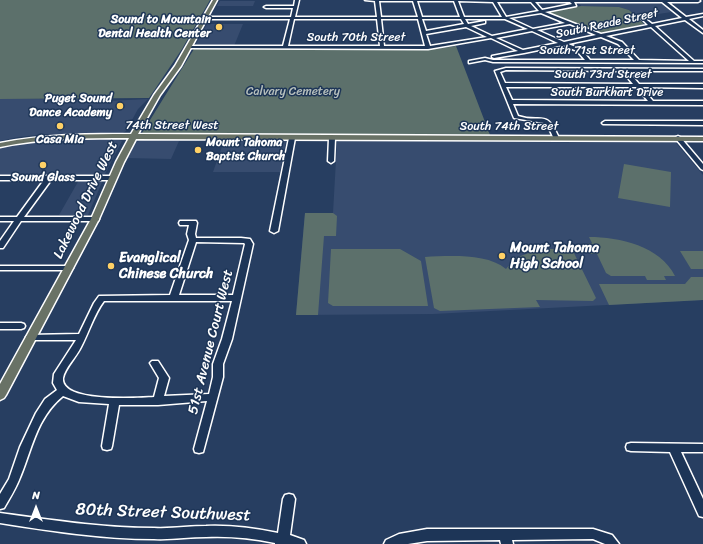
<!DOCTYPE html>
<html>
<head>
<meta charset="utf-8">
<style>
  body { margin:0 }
  #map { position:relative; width:703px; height:544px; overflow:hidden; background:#273e61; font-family:Sriracha,sans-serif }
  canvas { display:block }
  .north { position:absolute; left:16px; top:488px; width:40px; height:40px; -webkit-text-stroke:3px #1d3557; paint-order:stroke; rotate:0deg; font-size:11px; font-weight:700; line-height:16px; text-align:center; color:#fff }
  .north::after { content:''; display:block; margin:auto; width:14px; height:18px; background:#fff; clip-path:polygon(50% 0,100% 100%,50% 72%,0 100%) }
</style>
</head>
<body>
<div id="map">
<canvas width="703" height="544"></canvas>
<div class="north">N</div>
</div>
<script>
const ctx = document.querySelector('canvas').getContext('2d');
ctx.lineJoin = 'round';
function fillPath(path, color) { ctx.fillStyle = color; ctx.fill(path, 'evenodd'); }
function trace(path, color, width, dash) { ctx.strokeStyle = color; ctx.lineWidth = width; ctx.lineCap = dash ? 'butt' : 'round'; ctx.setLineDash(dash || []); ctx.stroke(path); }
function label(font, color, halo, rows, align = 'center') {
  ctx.font = font + ' Sriracha,sans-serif'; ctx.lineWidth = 3; ctx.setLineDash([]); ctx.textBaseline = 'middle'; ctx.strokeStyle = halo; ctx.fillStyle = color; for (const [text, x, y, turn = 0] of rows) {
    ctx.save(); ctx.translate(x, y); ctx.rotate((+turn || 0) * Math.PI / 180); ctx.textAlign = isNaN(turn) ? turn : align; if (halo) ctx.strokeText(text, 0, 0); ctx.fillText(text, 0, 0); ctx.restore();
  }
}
const built = new Path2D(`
  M220,1h35l-2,5h-36z
  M577,1l82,1 13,10 -35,5 -8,-7 -10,-3 -38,-1z
  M207,24h36l-9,22h-39z
  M0,99h108v2l40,-2 -10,10 -12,22 -3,2 -77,1 -28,3 -18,4z
  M51,140h68l3,1 -18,35h-104v-29l18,-3z
  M144,140l35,1 -8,18 -44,-1 8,-16z
  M224,141h62l-6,31h-67z
  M339,141l337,2 27,32v125l-270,14 -137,1 9,-102h28l4,-71z
  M79,180h24l-15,35h-29z`);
const green = new Path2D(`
  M0,0h210l-28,49 -33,49 -149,1z
  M581,6l38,1 10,3 15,14 -42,10 -55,-22z
  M456,46l34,89 -348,-2 52,-84h242z
  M624,164l47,8 -1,35 -52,-9z
  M305,213h28l4,3 -1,20h-12l-6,79h-22z
  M589,237c31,0 71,9 86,39h-11l2,4h-19l-2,-4h-34l-5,-3 -9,-19h-7l-5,-10 7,-1z
  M331,249h69l21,12 7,45h-95l-5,-3z
  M540,249h32l24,49 -3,3 -57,-1 4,7 -100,4 -6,-3 -9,-51c23,-1 62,-4 81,12l9,-11z
  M680,251h23v18h-12z
  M691,277h12v23l-94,5 -10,-21h86z`);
const minor = new Path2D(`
  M295,0h4l-4,17h82l-2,-16 -10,-1h334l1,1 -2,1h-31l19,15 17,-3v2l-14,3 14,11v3l-18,-13 -30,6 39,35h9v2l-210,-1 -8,-2 -16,3v-2l16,-3 8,2h92l-8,-9 -14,-6 -39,8 -30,5 -2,-1v-1l26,-5 -27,-13 -63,11 -239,-1 -2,-1 2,-1h94l7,-27h-85l-2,-1 2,-1h86l2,-9h-27l-2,-1 2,-1h28zM379,1h34l5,16h-37zM417,1h37l6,16h-38zM458,1l35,1 9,15h-38zM497,2h34l8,9 -33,6zM535,2h35l2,2 -30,6zM574,2h88l20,16 -30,6 -9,-7 -2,1 7,7 -47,9 -56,-22 31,-6zM541,13l24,10 -32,6 -24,-11zM294,19h83l3,27h-92zM381,19h37l7,27h-41zM422,19h39l3,5 -38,7zM465,19h40l23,10 -36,7 -21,-10 14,-3v-2l-17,3zM570,24l26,11 -32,7 -27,-12zM466,27l21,10 -57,9 -4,-12zM651,27l38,34 -50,-1 -17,-18 -16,-6zM532,31l26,12 -35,7 -27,-12zM601,37l17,7 16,16h-44l-9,-11 -13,-5z
  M506,68l197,1v2h-75l11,13h64v4l-62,-1 12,14h50v4l-190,-1 5,12c24,8 28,-8 41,22l-3,2 -2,-1 -6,-13 -4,-3 -30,-5 -19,-47zM506,70l116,1 11,13 -128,-1 -5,-11zM506,87h130l12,14 -136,-1z
  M605,121h98v4l-100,-1 -1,-1z
  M292,136l3,2 -17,93 -4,2 -4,-2 19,-93z
  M332,136l3,2 -1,23 -3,2 -3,-2 1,-23z
  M678,136l2,1 23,27v6l-2,-1 -25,-30v-2z
  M0,176h113l3,2 -3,2h-62l-27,37h71l4,2 -1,2h-77l-18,27h-3v-7l14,-20h-14v-4h17l27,-37h-44z
  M180,221h16l1,2 -2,11 1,4h45l9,1 3,5 -21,95 -9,25v13l-20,75 -4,1 -4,-1 -1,-3 13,-48 -49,4h-39l-7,41 -1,3 -4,1 -4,-1 -1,-3 7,-42 -30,-2 -16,-6c-27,22 -31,54 -44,84 -4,10 -10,19 -15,28l-4,1v-15l9,-15 11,-32 16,-34 9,-14 12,-9 -4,-7 1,-9 22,-34h-45l-3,-1 -2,-2 2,-2 51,-1 15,-31 5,-7 71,-1 19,-55 -2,-6 2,-9h-9l-1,-2zM196,242l48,1 1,1 -12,51h-54zM104,301h128l-10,38 -9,25v13l-4,17 -45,2 5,-18 -11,-17h-6l-2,2 9,15 -5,19c-16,1 -94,6 -91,-19 1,-9 14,-22 18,-31 8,-15 13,-33 23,-46z
  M0,266h69l4,2 -4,2h-69z
  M0,323h21l3,1 1,2 -1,2 -3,1h-21z
  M631,443l72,1v8h-22l22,47v18l-4,-1 -29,-64 -39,-1 -4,-1 -1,-3 1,-3z
  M289,494l4,1 2,4 -5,36 14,5 2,4h-31v-1c-23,-5 -46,-7 -69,-6 -17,0 -35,3 -52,2 -52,0 -103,-8 -154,-16v-10c51,7 102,15 154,15 17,1 35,-2 52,-2 24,-1 48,2 72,7l5,-34 2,-4z
  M427,529h166l19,6 7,9h-14l-12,-5 -81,1 1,4h-12l-1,-4 -73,1 -19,3h-24l2,-4 13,-6z`);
const major = new Path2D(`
  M213,0h4l-36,66 -21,29 -22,39 565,3v4l-567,-2 -12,23 -25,57 -93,176 -2,3 -4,2v-16l91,-165 25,-57 13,-24c-45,0 -85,0 -129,9v-4c44,-9 87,-9 131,-9l23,-39 21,-29z`);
const markers = [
  [219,27,4,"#ffd166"],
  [120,106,4,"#ffd166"],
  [60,126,4,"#ffd166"],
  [198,150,4,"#ffd166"],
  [43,165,4,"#ffd166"],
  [502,256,4,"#ffd166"],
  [111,266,4,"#ffd166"]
];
const farPoinames = [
  ["Sound to Mountain",211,20],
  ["Dental Health Center",211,34],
  ["Puget Sound",112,99],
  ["Dance Academy",112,113],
  ["Casa Mia",60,140,"center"],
  ["Mount Tahoma",206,143,"left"],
  ["Baptist Church",206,157,"left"],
  ["Sound Glass",43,178,"center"]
];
const farStreetnames = [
  ["South Reade Street",607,24,-12],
  ["South 70th Street",356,38],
  ["South 71st Street",587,51],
  ["South 73rd Street",603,75],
  ["South Burkhart Drive",607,93],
  ["74th Street West",172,126],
  ["South 74th Street",509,127]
];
const farParknames = [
  ["Calvary Cemetery",293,92]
];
const streetNames = [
  ["Lakewood Drive West",86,200,-64],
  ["51st Avenue Court West",211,342,-76]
];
const poiNames = [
  ["Mount Tahoma",510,248],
  ["High School",510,264],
  ["Evanglical",119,258],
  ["Chinese Church",119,274]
];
const nearStreetnames = [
  ["80th Street Southwest",163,513,2]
];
fillPath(built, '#374c6f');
fillPath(green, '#5c706b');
trace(minor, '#fff', 3);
trace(major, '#fff', 3);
fillPath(minor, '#1d3557');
fillPath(major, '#697266');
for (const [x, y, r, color] of markers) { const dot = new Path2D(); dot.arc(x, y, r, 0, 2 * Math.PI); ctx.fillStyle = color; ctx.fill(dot); trace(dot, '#1d3557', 1.5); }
label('bold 12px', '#fff', '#1d3557', farPoinames, 'right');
label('12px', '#fff', '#1d3557', farStreetnames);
label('12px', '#b6bfbc', '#1d3557', farParknames);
label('14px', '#fff', '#1d3557', streetNames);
label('bold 14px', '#fff', '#1d3557', poiNames, 'left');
label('17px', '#fff', '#1d3557', nearStreetnames);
</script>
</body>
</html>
